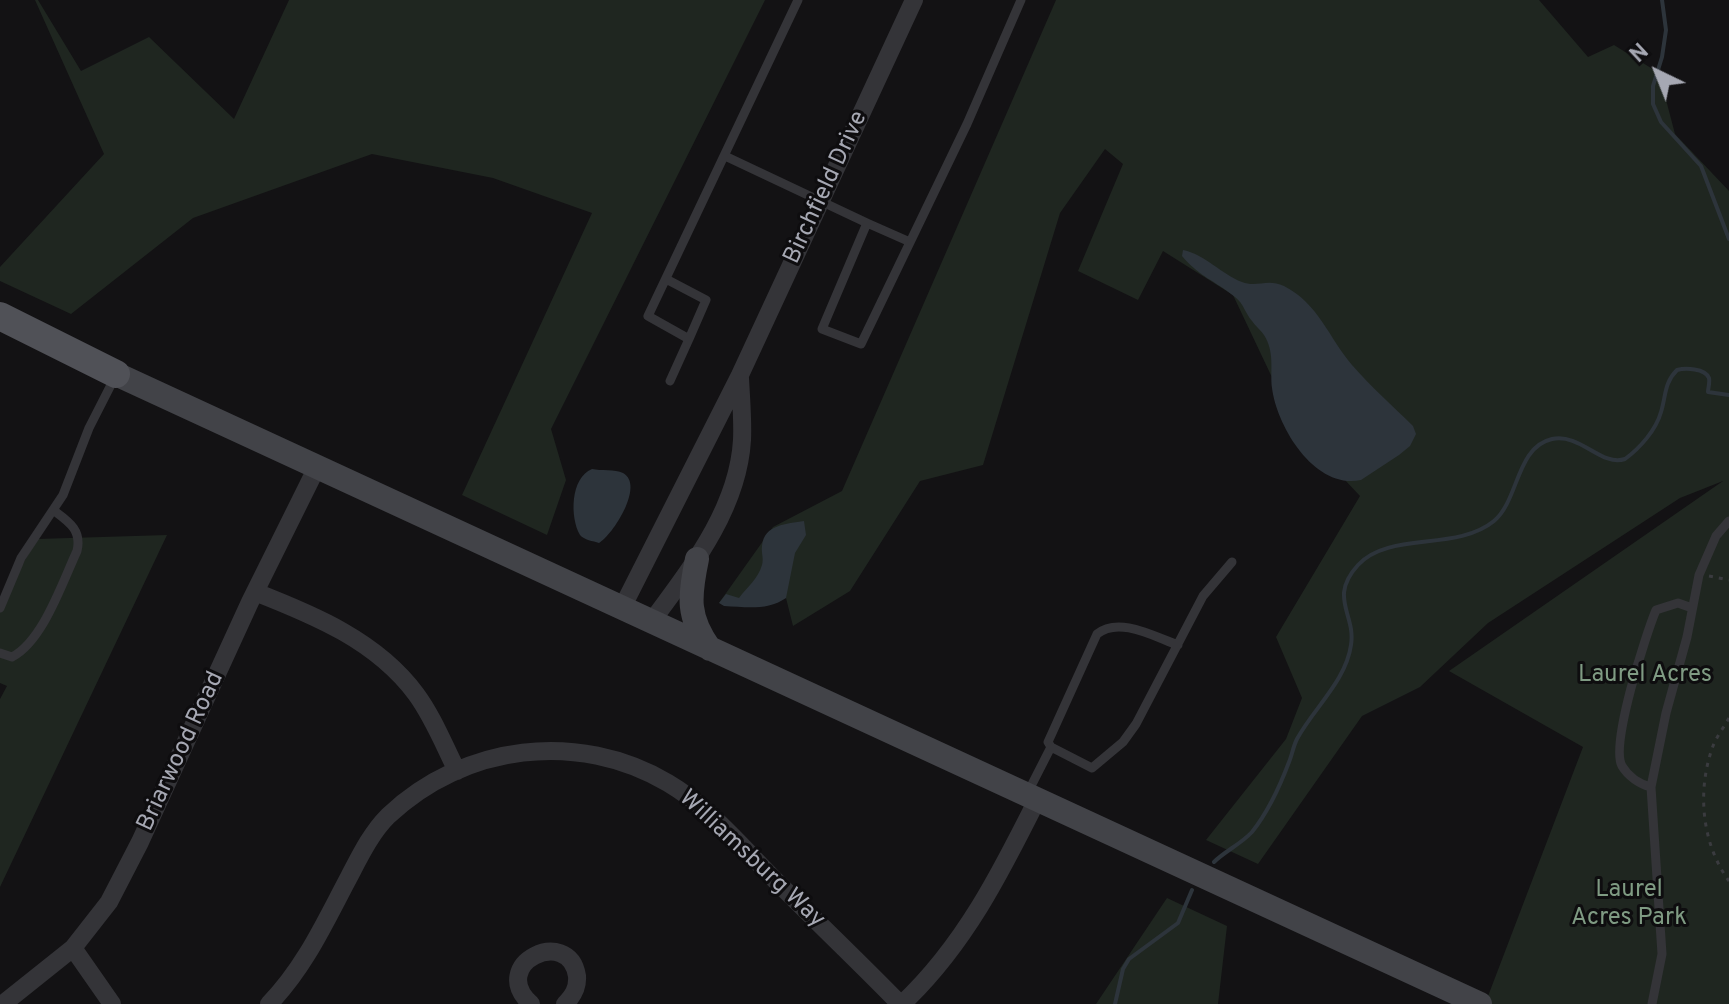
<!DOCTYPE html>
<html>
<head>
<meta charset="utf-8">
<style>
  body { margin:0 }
  #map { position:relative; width:1729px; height:1004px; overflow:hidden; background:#131214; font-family:Overpass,sans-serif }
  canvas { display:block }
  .north { position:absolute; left:1617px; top:32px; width:80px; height:80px; -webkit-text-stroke:6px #0e0d0f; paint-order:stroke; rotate:317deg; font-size:22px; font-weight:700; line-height:32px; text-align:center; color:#a6a8b3 }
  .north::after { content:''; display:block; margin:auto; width:28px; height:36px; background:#a6a8b3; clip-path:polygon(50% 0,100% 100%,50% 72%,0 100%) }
</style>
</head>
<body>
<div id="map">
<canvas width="1729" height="1004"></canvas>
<div class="north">N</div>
</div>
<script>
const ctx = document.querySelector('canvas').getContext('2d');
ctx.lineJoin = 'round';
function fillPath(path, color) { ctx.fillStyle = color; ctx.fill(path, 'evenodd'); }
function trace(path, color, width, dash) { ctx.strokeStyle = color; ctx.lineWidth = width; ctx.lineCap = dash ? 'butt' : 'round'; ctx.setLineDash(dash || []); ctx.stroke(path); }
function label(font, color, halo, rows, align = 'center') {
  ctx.font = font + ' Overpass,sans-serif'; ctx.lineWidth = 6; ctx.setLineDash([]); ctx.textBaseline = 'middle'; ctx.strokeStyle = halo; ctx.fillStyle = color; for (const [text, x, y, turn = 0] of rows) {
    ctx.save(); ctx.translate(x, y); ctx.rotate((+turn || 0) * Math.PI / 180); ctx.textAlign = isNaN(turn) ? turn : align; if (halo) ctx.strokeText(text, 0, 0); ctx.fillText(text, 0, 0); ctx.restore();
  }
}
const green = new Path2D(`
  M35,0h3l43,71 68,-34 85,82 55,-119h476l-214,429 15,51 -19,55 -85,-40 130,-282 -99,-35 -121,-24 -179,64 -122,96 -71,-33v-14l104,-113z
  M1056,0h483l49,57 26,-12 45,28 16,61 54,57v813h-244l98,-257 -134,-76 274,-190 -43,17 -192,125 -68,64 -58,29 -104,148 -52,-24 80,-101 16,-41 -26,-61 84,-141 -64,-68 -63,-133 -70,-44 -25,49 -60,-29 45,-107 -18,-15 -45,64 -77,252 -63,16 -70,110 -57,35 -7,-28 -67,5 54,-76 69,-36z
  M167,535l-167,352v-188l7,-13 -7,-3v-79l37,-65z
  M1167,898l60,28 -9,78h-122z`);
const water = new Path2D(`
  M1183,250c23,5 38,24 59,32 15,6 25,-4 42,4 34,17 45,52 68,79 19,22 41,41 61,61l3,8 -6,12 -11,9 -38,25c-46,10 -84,-53 -89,-92 -2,-18 3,-36 -8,-53 -3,-5 -9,-9 -12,-14 -7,-8 -8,-17 -17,-24 -21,-17 -34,-19 -53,-41z
  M592,469c9,2 23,0 31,4 22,12 -10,62 -24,70 -6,-2 -15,-3 -19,-8 -10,-17 -10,-57 12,-66z
  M804,521l2,14 -11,18 -9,45c-19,13 -40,9 -62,8l-5,-3 7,-9 13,4c8,-11 19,-19 23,-33 2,-7 -1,-12 0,-19 2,-22 25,-22 42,-25z`);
const stream = new Path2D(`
  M1662,0l4,30 -4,27 -9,29v18l8,18 40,44 28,73
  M1214,862c11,-11 27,-18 38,-30 16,-20 28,-46 37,-70 3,-7 4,-15 8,-23 16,-30 49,-58 54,-94 5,-31 -23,-47 7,-80 31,-34 98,-13 136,-44 25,-21 22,-74 58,-82 29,-6 49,28 73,20 15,-11 31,-29 36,-47 5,-16 3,-29 16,-42 8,-2 28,-2 32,8 1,5 -1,10 -1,14l21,3
  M1115,1004l8,-35 6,-10 49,-36 14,-33`);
const path = new Path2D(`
  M1709,576l20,4
  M1729,718c-5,9 -12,18 -16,28 -16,43 -12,97 16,135`);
const lane = new Path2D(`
  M725,156l142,67 -45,106 39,15 106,-220 54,-124
  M867,223l43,19
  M666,279l40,21 -17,39
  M670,381l19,-42 -41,-23 150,-316
  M0,608l21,-50 42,-63 26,-67 26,-51
  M0,653l12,4c31,-16 50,-74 65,-106 5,-21 -8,-29 -24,-41
  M1051,747l41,21 31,-26 13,-18 67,-128 29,-34
  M1651,787c-12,-3 -23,-11 -29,-21 -12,-21 24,-132 34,-156l22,-7 14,5
  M1027,794l24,-47 -3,-5 49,-108c22,-18 58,3 81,11
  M1652,1004l10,-50 -11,-167 15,-74 21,-76 12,-62 17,-39 13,-15`);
const street = new Path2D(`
  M255,592c59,23 122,49 161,102 17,23 28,51 41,77
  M623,606l117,-231 174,-375
  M652,621c39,-53 86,-112 90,-181 1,-20 -1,-41 -2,-62
  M73,948l39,56
  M3,1004l70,-56 36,-46 31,-60 110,-240 67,-135
  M269,1004c36,-37 56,-82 80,-127 11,-21 22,-44 39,-61 76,-72 190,-86 280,-33 41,24 74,64 107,97 42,42 84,82 125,124
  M531,1004c-44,-40 38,-79 46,-28 1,12 -4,20 -12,28
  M902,1004c62,-58 99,-132 136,-206`);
const secondary = new Path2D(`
  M116,374l1364,630
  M697,559c-8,38 -10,58 13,90`);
const primary = new Path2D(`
  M0,316l116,58`);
const streetNames = [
  ["Birchfield Drive",827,188,-65],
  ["Briarwood Road",182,752,-65],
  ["Williamsburg Way",751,860,43]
];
const parkNames = [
  ["Laurel Acres",1645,676],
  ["Laurel",1629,891],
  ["Acres Park",1629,919]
];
fillPath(green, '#1f2620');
fillPath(water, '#2d343b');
trace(stream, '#2d343b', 4);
trace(path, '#3a3b3f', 3, [4, 6]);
trace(lane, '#343438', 9);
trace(street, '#343438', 18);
trace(secondary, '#424348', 24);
trace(primary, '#505157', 28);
label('24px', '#a6a8b3', '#0e0d0f', streetNames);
label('24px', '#7f9b83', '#0e0d0f', parkNames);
</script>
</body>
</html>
